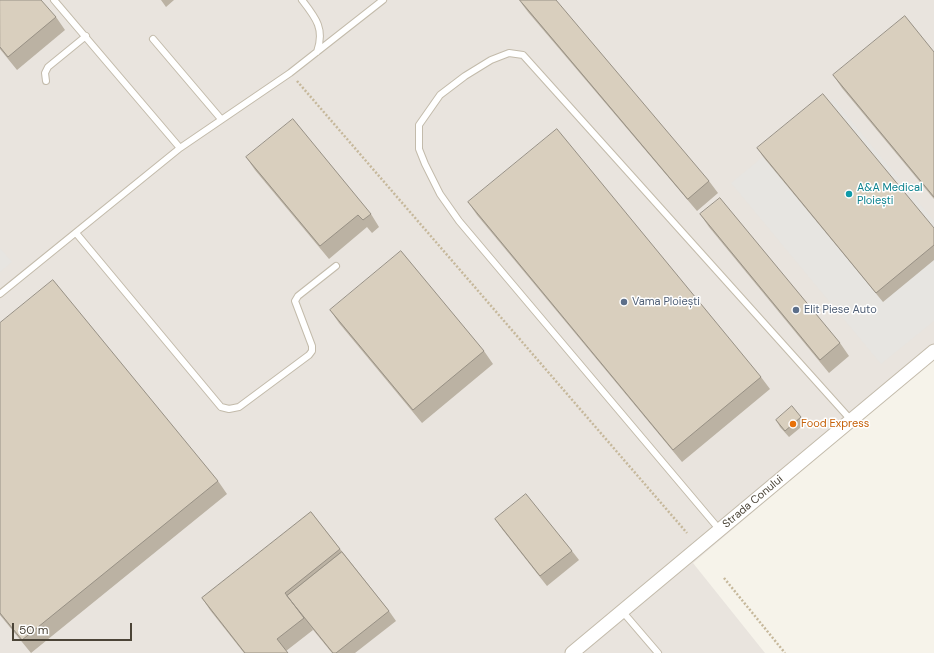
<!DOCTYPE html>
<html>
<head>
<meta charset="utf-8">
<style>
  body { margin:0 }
  #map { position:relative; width:934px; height:653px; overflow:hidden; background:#f6f3ea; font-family:"DM Sans",sans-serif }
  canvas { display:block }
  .scale { position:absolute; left:12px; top:623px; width:120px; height:18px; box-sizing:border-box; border:2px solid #4b4437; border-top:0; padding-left:5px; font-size:12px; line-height:14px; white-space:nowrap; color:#4b4437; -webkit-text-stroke:3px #fff; paint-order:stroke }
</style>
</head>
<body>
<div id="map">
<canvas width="934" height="653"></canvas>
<div class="scale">50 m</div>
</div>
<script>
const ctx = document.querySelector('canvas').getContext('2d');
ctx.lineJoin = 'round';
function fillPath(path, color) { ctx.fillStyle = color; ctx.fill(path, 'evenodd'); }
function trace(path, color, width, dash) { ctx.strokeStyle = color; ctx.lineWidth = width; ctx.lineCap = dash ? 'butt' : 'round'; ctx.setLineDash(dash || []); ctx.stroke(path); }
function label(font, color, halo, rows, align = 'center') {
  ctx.font = font + ' "DM Sans",sans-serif'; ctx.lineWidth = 3; ctx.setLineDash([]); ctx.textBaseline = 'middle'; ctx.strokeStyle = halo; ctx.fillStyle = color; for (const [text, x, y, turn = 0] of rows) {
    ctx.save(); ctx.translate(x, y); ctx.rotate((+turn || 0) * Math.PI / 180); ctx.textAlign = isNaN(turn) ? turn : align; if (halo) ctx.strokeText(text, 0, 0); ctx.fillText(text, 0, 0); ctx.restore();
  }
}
const industrial = new Path2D(`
  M0,0h934v358l-241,205 72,90h-765z`);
const parking = new Path2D(`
  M833,99l101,122v100l-53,43 -150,-181z
  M0,248l12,14 -12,10z`);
const path = new Path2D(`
  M297,81l390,452
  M724,578l61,75`);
const lane = new Path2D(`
  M54,0l126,148
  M302,0c14,18 23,29 15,52
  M153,39l68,80
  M46,81l-1,-8 3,-6 38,-31
  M76,233l145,174 8,2 10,-2 70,-52 3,-4v-5l-17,-45 3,-5 38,-30
  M0,294l180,-146 110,-75 93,-73
  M719,529l-260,-308 -19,-27 -15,-30 -6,-15v-24l21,-30 25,-19 26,-16 18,-7 14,2 328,365
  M622,611l36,42`);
const street = new Path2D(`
  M572,653l362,-302`);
const wall = new Path2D(`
  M0,0l56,17 9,13 -48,40 -17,-21z
  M161,0h13l-8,7z
  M519,0l190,181 9,12 -21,18 -169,-199z
  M934,52v147l-92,-111 -9,-13z
  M757,148l177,80v32l-51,42 -119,-144z
  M246,157l125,57 8,13 -7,6 -5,-6 -38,32 -74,-89z
  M468,202l293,175 9,12 -88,73 -205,-247z
  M700,214l140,129 9,13 -20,17 -120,-146z
  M330,310l154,41 9,13 -71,59 -83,-100z
  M0,323l218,158 9,13 -196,159 -31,-38z
  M801,417l5,6 -17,14 -9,-10 -4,-7z
  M311,512l78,99 7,10 -41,32h-23l-22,-27 3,4 -27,21 2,2h-44l-34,-43 -8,-12z
  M495,519l77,32 7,9 -32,26 -45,-57z`);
const building = new Path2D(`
  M0,0h41l15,17 -48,40 -8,-10z
  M520,0h36l153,181 -21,18z
  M905,16l29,36v145l-101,-122z
  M823,94l111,134v17l-58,48 -119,-145z
  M293,119l78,95 -8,6 -5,-5 -38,31 -74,-89z
  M557,129l204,248 -88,73 -205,-248z
  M720,198l120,145 -20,17 -120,-146z
  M401,251l83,100 -71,59 -83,-100z
  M53,280l165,201 -196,159 -22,-27v-290z
  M792,406l9,11 -16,14 -9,-11z
  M526,494l46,57 -32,25 -45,-57z
  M311,512l29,37 -55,44 19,25 -27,21 11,14h-43l-43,-55z
  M342,552l47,59 -53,42h-3l-46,-57z`);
const markers = [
  [849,194,4,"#0f9aa8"],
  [624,302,4,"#5c6f8a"],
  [796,310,4,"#5c6f8a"],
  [793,424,4,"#e8710a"]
];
const cultureNames = [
  ["A&A Medical",857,188],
  ["Ploiești",857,201]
];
const serviceNames = [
  ["Vama Ploiești",632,302],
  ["Elit Piese Auto",804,310]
];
const foodNames = [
  ["Food Express",801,424]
];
const streetNames = [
  ["Strada Conului",753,502,-40]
];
fillPath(industrial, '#e9e4de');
fillPath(parking, '#e7e5e1');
trace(lane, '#c3bbab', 8);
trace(street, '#c3bbab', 15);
trace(path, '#c6b89b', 2.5, [2, 2]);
trace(lane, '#fff', 6);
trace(street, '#fff', 13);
fillPath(wall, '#bbb2a3');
fillPath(building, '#d9cfbe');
trace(building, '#989185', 1);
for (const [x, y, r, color] of markers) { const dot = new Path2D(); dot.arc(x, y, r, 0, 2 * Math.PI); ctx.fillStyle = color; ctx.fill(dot); trace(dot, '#fff', 1.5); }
label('11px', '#0d838f', '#fff', cultureNames, 'left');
label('11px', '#4e5e75', '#fff', serviceNames, 'left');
label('11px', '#c56008', '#fff', foodNames, 'left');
label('11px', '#4b4437', '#fff', streetNames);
</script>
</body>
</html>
